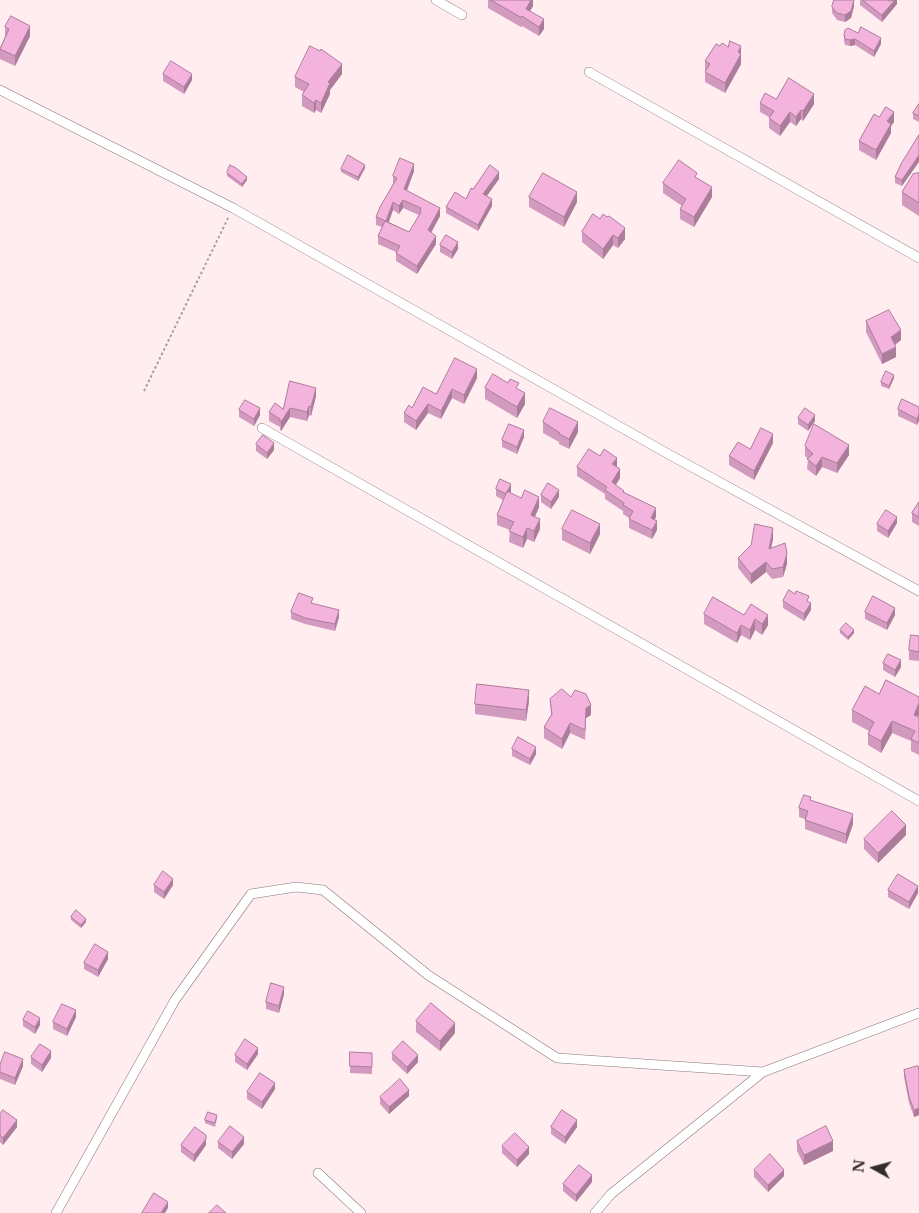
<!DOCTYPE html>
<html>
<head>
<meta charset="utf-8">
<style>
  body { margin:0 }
  #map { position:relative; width:919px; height:1213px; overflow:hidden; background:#ffedef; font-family:"Libre Baskerville",serif }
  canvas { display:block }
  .north { position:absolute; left:849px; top:1143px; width:50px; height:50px; -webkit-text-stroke:4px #ffedef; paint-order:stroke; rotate:277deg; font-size:14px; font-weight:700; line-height:20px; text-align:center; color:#332d2e }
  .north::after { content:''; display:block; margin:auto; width:18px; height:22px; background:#332d2e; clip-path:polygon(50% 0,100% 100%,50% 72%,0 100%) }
</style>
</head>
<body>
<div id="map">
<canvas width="919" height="1213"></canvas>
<div class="north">N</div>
</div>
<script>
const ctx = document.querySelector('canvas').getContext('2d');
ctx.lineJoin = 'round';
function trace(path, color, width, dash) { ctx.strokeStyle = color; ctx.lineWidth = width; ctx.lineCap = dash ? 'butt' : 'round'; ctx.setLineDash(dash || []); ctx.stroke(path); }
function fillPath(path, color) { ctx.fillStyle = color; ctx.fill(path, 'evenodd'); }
const path = new Path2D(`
  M144,391l85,-175`);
const minor = new Path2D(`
  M436,0l26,15
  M589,72l330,186
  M0,90l233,118 437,247 249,136
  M262,428l657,373
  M318,1173l43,40
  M56,1213l119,-213 76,-106 45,-7 27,3 105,85 129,83 206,14 156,-59
  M595,1213l16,-19 152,-122`);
const wall = new Path2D(`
  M488,0h45v6l-3,5 14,18 -5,7 -17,-10 -1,1 -33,-19z
  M860,0h28l1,1 8,-1v4l-15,18 -22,-17z
  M854,6l-3,12 -6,4 -8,-2 -5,-7v-6z
  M5,27l25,9 -15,30 -15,-7v-11l5,-11z
  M844,35l37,9 -7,13 -19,-12 -5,1 -5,-1 -1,-4z
  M720,46l21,8v10l-16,29 -20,-11v-10l1,-1 -1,-1v-9z
  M163,74l29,6 -8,14 -21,-13z
  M342,74l-12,16v4l-9,19 -5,-3 -2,3 -12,-7v-11l2,-3 -9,-5v-10z
  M776,99l38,5 -11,17 -2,-2 -5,7 -6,-4 -10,14 -11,-8v-11l-9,-5v-9z
  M919,104v18l-6,-3v-6z
  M879,117l15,5 -3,4v7l-15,27 -17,-10v-9z
  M919,135l-17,51 -7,-3v-6z
  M365,168l-7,13 -17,-9v-3z
  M414,171l-7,20 33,25 -9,17 5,11 -19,30 -21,-13v-9l-18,-8v-8l4,-9 -6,-2v-8l17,-33v-8zM403,208l16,7 -10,17 -20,-10 4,-12 6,4z
  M227,173l20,7 -5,7 -15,-11z
  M919,173v43l-17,-11v-13z
  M697,178l15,19 -18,30 -14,-8v-10l2,-3 -19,-13v-10z
  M499,179l-12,17 5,10 -14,25 -32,-18v-6l20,-8 7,-10z
  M529,197l48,5 -13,25 -35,-20z
  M593,214l32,25 -7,9 -5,-3 -10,14 -21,-17v-10z
  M440,245l18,4 -6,10 -12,-7z
  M866,321l35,19 -6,5 1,12 -14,7 -16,-32z
  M477,378l-13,26 -12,-6 -11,21 -13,-6 -12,17 -12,-8v-9l8,-5 24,-14z
  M894,378l-5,11 -8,-3v-4z
  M485,388l34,2 6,14 -8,14 -32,-19z
  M316,396l-5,20 -2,-1 -2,6 -17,-4 -9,14 -1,-1v-3l-11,-6v-9l14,-3z
  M919,407v14l-2,4 -19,-9v-7z
  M239,410l21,5 -6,11 -15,-9z
  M798,418l17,3 -7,10 -10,-7z
  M543,422l35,10 -9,17 -10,-5v-2l-16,-9z
  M524,437l-7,17 -15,-7v-7z
  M773,443l-19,37 -25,-15v-9l21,-7z
  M256,444l18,6 -7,9 -11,-8z
  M805,446l44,9 -12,18 -15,-6 -6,9 -9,-7 1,-10 -3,-3z
  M577,467h39l4,11 -4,7 8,7 32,25 -2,3 3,10 -5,9 -23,-11v-10l-6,-4v-3l-18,-12v-5l-28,-18z
  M496,489l15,2 -1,2 29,14 -4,10 5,12 -6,13 -7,-3 -4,9 -14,-6 1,-12 -13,-5v-10l6,-15 -7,-4z
  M541,495l18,2 -8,12 -10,-7z
  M919,502v24l-7,-4v-9z
  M897,523l-9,15 -11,-7v-7z
  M562,529l38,5 -10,20 -28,-14z
  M773,539l-2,9 16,16 -4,13 -11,2 -6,-7 -15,12 -13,-16v-10z
  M783,601l26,1 2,8 -7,11 -21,-13z
  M291,612l48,5 -4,14 -30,-7 -14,-5z
  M865,612l30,3 -8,15 -22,-11z
  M704,614l40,1 24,10 -6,10 -7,-5 -5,10 -9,-5 -4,8 -33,-19z
  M840,630l14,3 -6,7 -8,-7z
  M919,636v25l-10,-1v-10z
  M883,663l18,4 -6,10 -12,-7z
  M550,699l41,16 -5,3 -1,22 -15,-7 -8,16 -18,-11v-11l7,-12z
  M529,701l-3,20 -51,-7v-10z
  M852,710l67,7v38l-8,-4v-10l-19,-8 -11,20 -13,-8v-11l1,-3 -17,-9z
  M512,749l24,5 -6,11 -18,-9z
  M811,800l42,24 -7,20 -41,-15v-10l-6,-2v-9z
  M906,835l-28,28 -14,-14v-10z
  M154,885h19l-9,14 -10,-7z
  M888,890l30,3 -9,16 -21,-12z
  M71,917l15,5 -5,6 -10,-8z
  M108,959l-10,18 -14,-8v-6z
  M284,994l-5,19 -13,-4v-7z
  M76,1017l-9,19 -14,-7v-7z
  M23,1020l17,5 -5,9 -12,-8z
  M416,1021l39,12 -15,18 -24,-19z
  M350,1052l22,1v21l-22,-1z
  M392,1053l26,9 -11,12 -15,-14z
  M258,1054l-11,16 -12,-8v-7z
  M31,1057l20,1 -9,14 -11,-8z
  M0,1065l23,1 -8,19 -15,-6z
  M904,1070h15v45l-5,2 -5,-14 -5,-26z
  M275,1089l-13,20 -15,-10v-7z
  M409,1096l-20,18 -9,-10v-7z
  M0,1114l17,13 -14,18 -3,-3z
  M217,1118l-2,9 -10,-4v-3z
  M551,1127h26l-12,17 -14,-10z
  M797,1141l36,10 -29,14 -7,-14z
  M218,1142l26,2 -12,15 -14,-11z
  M181,1145h25l-12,17 -13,-10z
  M502,1146l27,8 -12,13 -15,-14z
  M754,1170l30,6 -16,16 -14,-15z
  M592,1182l-16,20 -13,-11v-7z`);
const shadedWall = new Path2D(`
  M531,0h2v6l-7,12v-9z
  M854,0v6l-3,12 -6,4v-7z
  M895,0h2v4l-15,18v-7z
  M544,19v10l-5,7v-9z
  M30,26v10l-15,30v-10z
  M881,38v6l-7,13v-6z
  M855,39v6l-5,1v-6z
  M741,46v18l-16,29v-10z
  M342,64v10l-12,16v4l-9,19v-10l7,-21z
  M192,74v6l-8,14v-7z
  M814,94v10l-11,17v-10z
  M316,100v10l-2,3v-10z
  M801,110v9l-5,7v-9z
  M790,112v10l-10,14v-10z
  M894,112v10l-3,4v7l-15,27v-10l11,-29z
  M919,155v7l-17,24v-6z
  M414,164v7l-10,26v-8z
  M365,165v3l-7,13v-4z
  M499,172v7l-16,22v-7z
  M247,177v3l-5,7v-3z
  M712,187v10l-18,30v-10z
  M577,192v10l-13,25v-10z
  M492,199v7l-14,25v-6z
  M403,200v8l-4,6v-8z
  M393,202v8l-7,19v-8z
  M440,208v8l-12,22v-8z
  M625,228v11l-7,9v-10z
  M613,235v10l-10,14v-10z
  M436,236v8l-19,30v-8z
  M458,242v7l-6,10v-7z
  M901,330v10l-10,7v-10z
  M896,347v10l-14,7v-10z
  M477,369v9l-13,26v-9z
  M894,375v3l-5,11v-3z
  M316,388v8l-5,20v-9z
  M452,389v9l-11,21v-8z
  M525,393v11l-8,14v-11z
  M428,404v9l-12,17v-9z
  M309,406v9l-2,6v-9z
  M260,408v7l-6,11v-7z
  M290,408v9l-9,14v-9z
  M919,414v7l-2,4v-6z
  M815,415v6l-7,10v-6z
  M578,422v10l-9,17v-10z
  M524,430v7l-7,17v-7z
  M773,434v9l-19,37v-9z
  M274,443v7l-7,9v-6z
  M849,445v10l-12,18v-10z
  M822,457v10l-6,9v-10z
  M617,458v9l-5,-3z
  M620,469v9l-8,13v-9z
  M511,484v7l-5,10v-7z
  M559,490v7l-8,12v-7z
  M539,497v10l-8,18v-10z
  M656,508v9l-5,10v-9z
  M897,517v6l-9,15v-7z
  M540,519v10l-6,13v-11z
  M657,521v9l-5,9v-9z
  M600,524v10l-10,20v-11z
  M527,528v11l-4,9v-11z
  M773,528v11l-4,20v-10z
  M787,553v11l-4,13v-10z
  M766,562v10l-15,12v-10z
  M811,603v7l-7,11v-7z
  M895,608v7l-8,15v-7z
  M339,610v7l-4,14v-7z
  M768,615v10l-6,10v-11z
  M755,619v11l-5,10v-10z
  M741,625v10l-4,8v-10z
  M854,630v3l-6,7v-3z
  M901,660v7l-6,10v-7z
  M529,690v11l-3,20v-11z
  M919,703v12l-5,11v-11z
  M591,705v10l-5,3 -1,22 1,-32z
  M892,721v12l-11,20v-12z
  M570,723v10l-8,16v-10z
  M536,747v7l-6,11v-6z
  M853,814v10l-7,20v-10z
  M906,825v10l-28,28v-10z
  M173,879v6l-9,14v-7z
  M918,886v7l-9,16v-7z
  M86,919v3l-5,6v-3z
  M108,952v7l-10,18v-7z
  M284,987v7l-5,19v-7z
  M76,1010v7l-9,19v-7z
  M40,1018v7l-5,9v-7z
  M455,1023v10l-15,18v-10z
  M258,1048v6l-11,16v-6z
  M51,1051v7l-9,14v-7z
  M418,1055v7l-11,12v-7z
  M23,1059v7l-8,19v-7z
  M275,1083v6l-13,20v-7z
  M409,1090v6l-20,18v-7z
  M919,1108v7l-5,2v-7z
  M17,1120v7l-14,18v-7z
  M577,1120v7l-12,17v-7z
  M244,1137v7l-12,15v-7z
  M206,1139v6l-12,17v-7z
  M833,1141v10l-29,14v-10z
  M529,1147v7l-12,13v-7z
  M784,1170v6l-16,16v-7z
  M592,1175v7l-16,20v-7z
  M168,1202v6l-3,5h-4z`);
const building = new Path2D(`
  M491,0h40l-5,9 18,10 -5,8 -17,-11 -1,1z
  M834,0h20l-3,11 -6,4 -8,-2 -5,-6z
  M863,0h25l1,1 6,-1 -13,15z
  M11,16l19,10 -15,30 -15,-7 9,-20 -4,-2z
  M861,27l20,11 -7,13 -19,-12 -5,1 -5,-1 -1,-4 1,-5 3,-2 10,5z
  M730,41l11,5 -3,6 3,2 -16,29 -20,-11 5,-8 -5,-3 11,-17 4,2 2,-3 6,4z
  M310,46l10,5 1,-2 21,15 -14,18 2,1 -9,20 -5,-3 -2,3 -12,-8 7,-11 -14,-7z
  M171,61l21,13 -8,13 -21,-13z
  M789,78l25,16 -11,17 -2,-1 -5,7 -6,-5 -10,14 -11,-8 5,-7 -14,-8 5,-10 11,6z
  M919,104v12l-6,-3z
  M886,107l8,5 -7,9 4,3 -15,26 -17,-9 15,-27 5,3z
  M919,135v20l-17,25 -7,-3 6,-13z
  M348,155l17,10 -7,12 -17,-8z
  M400,158l14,6 -10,25 36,19 -12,22 8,6 -19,30 -21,-13 4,-7 -22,-10 7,-15 24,11 12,-20 -1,-1 1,-3 -18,-8 -4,6 -6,-4 -7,19 -10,-4 4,-10 17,-29 -4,-2z
  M679,160l18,13 -2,4 17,10 -18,30 -14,-8 6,-10 -23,-16z
  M230,165l6,3 11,9 -5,7 -15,-11z
  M490,165l9,7 -16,22 9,5 -14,26 -32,-18 9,-15 11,7 5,-11 2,1z
  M543,173l34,19 -13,25 -35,-20z
  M919,173v30l-17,-11 11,-18z
  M593,214l7,5 3,-5 4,3 2,-1 16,12 -7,10 -5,-3 -10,14 -21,-17z
  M446,235l12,7 -6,10 -12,-7z
  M889,310l12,20 -10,7 5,10 -14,7 -16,-33z
  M455,358l22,11 -13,26 -12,-6 -11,22 -13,-7 -12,17 -12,-8 5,-8 3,3 11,-21 13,7z
  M886,371l8,4 -5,11 -8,-4z
  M493,374l15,9 2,-4 9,4 -3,5 9,5 -8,14 -32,-19z
  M290,381l26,7 -5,19 -2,-1 -2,6 -17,-4 -9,14h-1v-3l-11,-7 6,-9 8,6z
  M902,399l17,8v7l-2,5 -19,-10z
  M245,400l15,8 -6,11 -15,-9z
  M550,408l28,14 -9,17 -10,-5 1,-1 -17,-11z
  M805,408l10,7 -7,10 -10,-7z
  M509,424l15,6 -7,17 -15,-7z
  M814,424l35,21 -12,18 -15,-6 -6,9 -9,-7 6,-5 -8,-8z
  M761,428l12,6 -19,37 -25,-15 9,-14 12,7z
  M263,435l11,8 -7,10 -11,-9z
  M589,449l11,7 4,-7 13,9 -5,6 8,5 -8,13 12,9 -1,1 33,16 -5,10 6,3 -5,9 -23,-11 4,-8 -10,-6 1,-2 -19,-13 2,-3 -30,-20z
  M500,479l11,5 -5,10 -10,-5z
  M548,483l11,7 -8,12 -10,-7z
  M525,490l14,7 -8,18 9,4 -6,12 -7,-3 -4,9 -14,-6 5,-9 -17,-7 10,-24 14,7z
  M919,502v15l-7,-4z
  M572,510l28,14 -10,19 -28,-14z
  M886,510l11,7 -9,14 -11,-7z
  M755,524l18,4 -4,21 16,-6 2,10 -4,14 -11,2 -6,-7 -15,12 -13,-16 13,-13z
  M789,590l6,4 1,-3 13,5 -2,5 4,2 -7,11 -21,-13z
  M299,593l14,5 -2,5 28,7 -4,14 -30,-6 -14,-6z
  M873,596l22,12 -8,15 -22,-11z
  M713,597l31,18 7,-11 17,11 -6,9 -7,-5 -5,11 -9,-5 -4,8 -33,-19z
  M846,623l8,7 -6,7 -8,-7z
  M911,635l8,1v16l-10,-2z
  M888,654l13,6 -6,10 -12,-7z
  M886,680l33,17v6l-5,12 5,2v26l-8,-4 4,-8 -23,-10 -11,20 -13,-7 6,-12 -22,-12 13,-24 14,8z
  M477,684l52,6 -3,20 -51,-6z
  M562,689l9,8 4,-7 11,4 5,11 -5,3 -1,22 -15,-7 -8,16 -18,-12 8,-13 -2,-15z
  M518,737l18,10 -6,12 -18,-10z
  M804,795l7,2 -1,3 43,14 -7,20 -41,-14 3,-9 -9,-3z
  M892,811l14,14 -28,28 -14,-14z
  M163,871l10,8 -9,13 -10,-7z
  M898,874l20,12 -9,16 -21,-12z
  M76,910l10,9 -5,6 -10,-8z
  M95,944l13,8 -10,18 -14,-7z
  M271,983l13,4 -5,19 -13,-4z
  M431,1003l24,20 -15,18 -24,-20z
  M62,1004l14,6 -9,19 -14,-7z
  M28,1011l12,7 -5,9 -12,-7z
  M245,1039l13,9 -11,16 -12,-9z
  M403,1041l15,14 -11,12 -15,-14z
  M40,1044l11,7 -9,14 -11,-8z
  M5,1052l18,7 -8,19 -15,-6v-7z
  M350,1052l22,1v14l-22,-1z
  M918,1066l1,4v38l-5,2 -5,-13 -5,-27z
  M260,1073l15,10 -13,19 -15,-10z
  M400,1079l9,11 -20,17 -9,-10z
  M3,1110l14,10 -14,18 -3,-3v-21z
  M562,1110l15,10 -12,17 -14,-10z
  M208,1112l9,3 -2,8 -10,-3z
  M230,1126l14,11 -12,15 -14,-10z
  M826,1126l7,15 -29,14 -7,-14z
  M195,1127l11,8v4l-12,16 -13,-10z
  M515,1133l14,14 -12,13 -15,-14z
  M770,1154l14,16 -16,15 -14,-15z
  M579,1165l13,10 -16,20 -13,-11z
  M154,1193l14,9 -7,11h-19z
  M217,1205l9,8h-17z`);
trace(minor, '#877779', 10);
trace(path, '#aa9d9e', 2, [2.5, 2.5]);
trace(minor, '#fff', 9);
fillPath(wall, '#d29abe');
fillPath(shadedWall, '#ab7d9b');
fillPath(building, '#f4b3dd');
trace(building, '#ab7d9b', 1);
</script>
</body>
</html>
